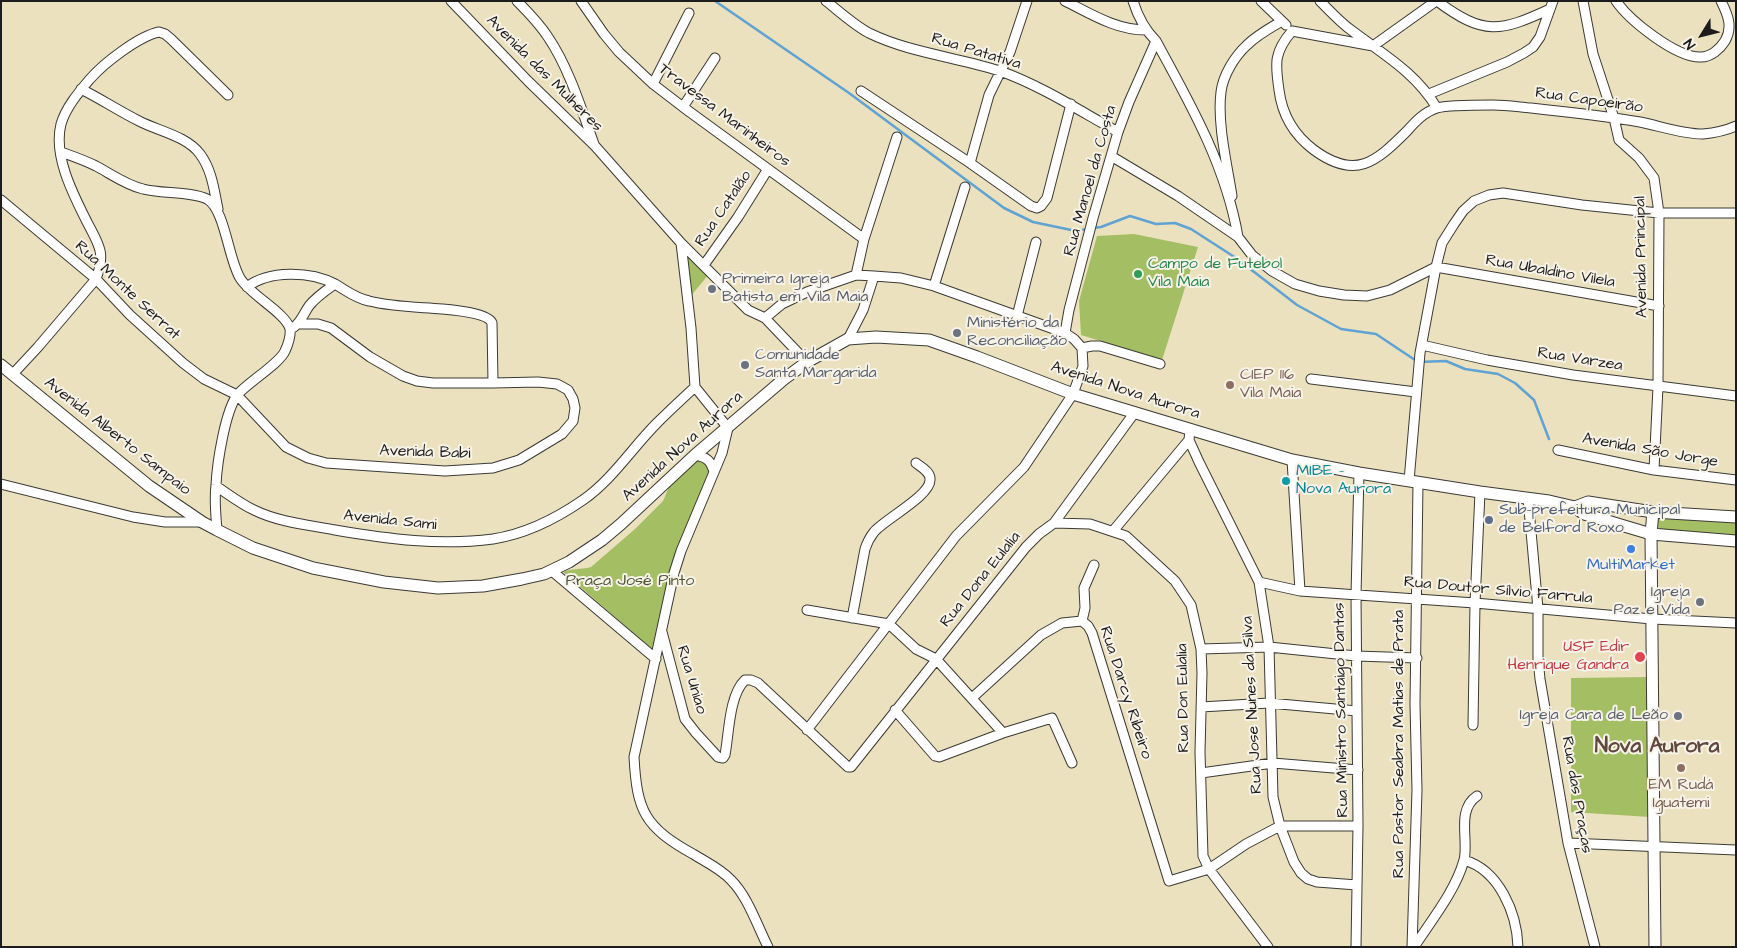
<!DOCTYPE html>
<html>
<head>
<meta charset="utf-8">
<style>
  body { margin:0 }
  #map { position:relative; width:1737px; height:948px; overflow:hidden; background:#ebe1bf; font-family:"Architects Daughter",sans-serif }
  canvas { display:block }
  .frame { position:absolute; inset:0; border:2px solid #1c1c1c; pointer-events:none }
  .north { position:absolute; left:1677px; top:10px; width:50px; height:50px; -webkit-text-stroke:4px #f7f3e8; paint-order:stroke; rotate:234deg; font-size:14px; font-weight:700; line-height:20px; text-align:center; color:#1c1c1c }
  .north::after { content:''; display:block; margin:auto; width:18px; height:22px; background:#1c1c1c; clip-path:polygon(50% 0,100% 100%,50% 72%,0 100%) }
</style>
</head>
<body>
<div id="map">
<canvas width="1737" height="948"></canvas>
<div class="frame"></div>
<div class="north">N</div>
</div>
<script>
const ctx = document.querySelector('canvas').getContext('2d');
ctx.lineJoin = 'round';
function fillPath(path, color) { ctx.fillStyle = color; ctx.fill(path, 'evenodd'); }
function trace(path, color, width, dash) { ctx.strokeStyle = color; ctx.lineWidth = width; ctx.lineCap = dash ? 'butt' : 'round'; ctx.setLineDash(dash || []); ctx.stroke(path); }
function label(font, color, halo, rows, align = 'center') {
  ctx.font = font + ' "Architects Daughter",sans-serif'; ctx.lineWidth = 4; ctx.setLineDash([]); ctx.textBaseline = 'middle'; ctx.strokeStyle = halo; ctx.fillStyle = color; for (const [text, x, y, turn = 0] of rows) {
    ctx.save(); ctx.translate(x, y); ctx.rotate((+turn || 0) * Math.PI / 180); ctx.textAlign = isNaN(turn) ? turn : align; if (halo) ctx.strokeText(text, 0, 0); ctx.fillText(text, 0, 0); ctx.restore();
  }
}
const green = new Path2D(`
  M1134,234l64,13 -36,113 -81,-25 -2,-34 18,-65z
  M685,250l24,24 -19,23z
  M698,459l8,1 5,13 -35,84 -23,93 -90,-78c9,-4 17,-2 28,-5l44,-38 28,-28 6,-14z
  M1653,512l83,5v24l-85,-7z
  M1648,677l2,140 -79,-5v-134z`);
const stream = new Path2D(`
  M715,1l134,92 155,115 29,14 43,9 11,-2
  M1092,228l9,-1 29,-11 26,8 19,-1 16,6 45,29 61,47 44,24 35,5 42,28 28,-1 19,8 33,5 17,9 19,17 15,39`);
const minor = new Path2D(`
  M451,1l77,80 67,65 86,97 67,67 17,8 42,44
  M517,1c11,11 22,22 31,36 21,31 33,71 46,107
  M581,1l23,33 15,18 34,32 30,23 181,132
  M826,1c14,11 28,24 43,32 41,20 88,24 131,38 42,15 80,40 118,61
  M1065,1c26,13 51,29 81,29
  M1133,1c5,16 11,28 23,40 34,62 70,125 82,196
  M1261,1l25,24
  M1320,1c10,10 20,21 31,29 33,25 64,42 86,78
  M1437,1c47,35 63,31 113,8
  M1583,1l10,53 21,64 5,22 20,18 15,20 5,35 -1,174 -4,83
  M1616,1c13,19 60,57 85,56 10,0 19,-8 24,-16 8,-14 3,-26 -4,-40
  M1292,31c-18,21 -17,32 -13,59 3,24 15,45 35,60 41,30 61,13 93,-19 8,-9 17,-19 30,-23 10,-3 44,-3 56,-3 13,0 26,2 38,3 37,4 73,8 109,14 20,4 42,12 63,12 10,-1 24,-4 33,-8
  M1292,31l81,15 63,-45
  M653,84l36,-71
  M81,89c20,10 38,22 58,32 19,10 48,15 61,33 12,16 14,36 18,55
  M861,91l109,72 61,43 6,2 4,-2 6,-8 24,-94
  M1429,94l78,-32 17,-9 9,-6 7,-10 13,-36
  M683,107l32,-49
  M61,152c11,4 23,8 35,14 15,8 30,19 47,23 18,5 48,2 64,10 18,10 21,59 33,79 10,17 46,35 50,51 1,6 -2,16 -5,22 -5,12 -35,30 -47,43 -13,16 -21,70 -22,91 -2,15 0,31 1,45
  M1111,156l67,40 60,41 14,18 20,16 23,13 24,7 25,4 23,1 23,-6 46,-23 223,39
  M970,163l19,-68 21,-43 17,-51
  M1232,196c-5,-32 -15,-73 -11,-104 2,-17 14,-36 26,-47 10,-10 23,-17 35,-24
  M1,200l95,79 34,36 53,48 21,16 33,16 49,52 22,11 18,5 119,8 48,-3 26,-8 43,-26 11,-13 2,-13 -2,-9 -5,-9 -11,-6 -19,-2 -45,1h-60l-16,-2 -14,-5 -33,-19 -39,-29 -13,-4h-20
  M681,243l10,85 4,59 33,41 -6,25 -41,98 -7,22 -40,184c3,55 11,70 59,97 13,8 28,15 38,26 17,17 26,45 37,67
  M704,265l34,-48 30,-48
  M856,275l8,-36 33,-102
  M934,286l31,-99
  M247,287c22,-17 63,-16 88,-3 12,7 20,14 34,17 24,6 49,6 73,8 11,1 46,4 50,14l1,60
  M1017,316l19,-74
  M765,318l17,-14 25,-12 49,-17 18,1 27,2 33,8 131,47 9,6 8,9 10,-2h8l60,18
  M294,327c7,-5 10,-14 15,-21 7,-9 16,-15 26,-22
  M1065,333l4,-23 24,-92 25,-86 11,-30 27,-61
  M848,339l15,-29 11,-34
  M1422,345l65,15 86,15 163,21
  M12,375l26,-28 58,-68c10,-26 3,-34 -9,-57 -14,-28 -34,-66 -26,-98 5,-17 18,-32 29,-45 14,-16 49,-43 69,-47l6,2 6,5 57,56
  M1311,379l105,13
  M1190,429l-1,11 10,22 60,120 10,65 4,150 7,29 14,36 7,11 7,6 9,3 40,3
  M1558,450l96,20 82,10
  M695,455c12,2 16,6 19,17
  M1292,460l8,131
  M1409,481l11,-128 16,-86 6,-24 12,-19 9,-13 11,-10 15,-6 14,-2 79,12 77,8h77
  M1,484l132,33 32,5h37
  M216,486c12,8 25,18 38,24 24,12 55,15 81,20 53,9 105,16 158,9 32,-5 64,-21 90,-39 29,-20 49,-52 74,-77 12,-12 25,-24 38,-36
  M1528,498l10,111v50l2,20 28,164 27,104
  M1054,523l36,1 36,12 49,45 16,24 10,44 1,24 -2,79 3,104 6,13 59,78
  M1113,531l76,-91
  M552,571l104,88
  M1259,582l41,9 175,12 177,16 84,4
  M807,610l82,14 27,25 20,10 67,74
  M852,618l13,-69c2,-6 5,-12 9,-17 11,-13 56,-36 56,-52 1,-8 -9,-13 -14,-17
  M1082,621l3,-13 -1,-20 10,-23
  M662,632l23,87 11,14 22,24 5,1 2,-3c4,-21 4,-60 20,-75h6l7,3 90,84h3l175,-220 13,-13 15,-11 81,-111
  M1201,649l68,-2 87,9 61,2
  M972,698l69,-63 21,-12 20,-2 6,5 4,7 77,248 40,-12 37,-25 34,-18h78
  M1201,707l68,-4 88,8
  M895,710l40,46 4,1 64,-24 49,-15 20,45
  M1473,725l2,-122 5,-111
  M807,730l149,-194 68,-69 49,-73 10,-28 -1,-18
  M1201,773l72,-10 85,7
  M1568,843l168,7
  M1464,860c35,10 53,53 54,87
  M1356,947l2,-121 -2,-231 3,-122
  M1412,947l5,-157 -2,-86 3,-222
  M1414,947c17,-26 42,-57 50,-87 5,-20 -8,-50 13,-64`);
const tertiary = new Path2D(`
  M1,365l148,121 53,36 15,8 36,18 60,20 71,14 54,6 45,-2 39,-7 22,-5 25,-12 33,-22 19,-16 74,-69 89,-76 23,-17 41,-23 28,-2 53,3 48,17 96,37 219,66 67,13 121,19 69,9 26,6 9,7 67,20 85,7
  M1575,507l13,-5 65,10 83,5
  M1653,512l-2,22 4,413`);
const markers = [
  [1138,274,5,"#2e9e5b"],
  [712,289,5,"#6b7280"],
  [957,333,5,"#6b7280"],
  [745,365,5,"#6b7280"],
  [1230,385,5,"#8d6e63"],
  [1286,481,5,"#0f9aa8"],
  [1489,520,5,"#5c6f8a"],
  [1631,549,5,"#3f7fe0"],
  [1700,602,5,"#6b7280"],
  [1640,657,6,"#e0444e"],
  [1678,716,5,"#6b7280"],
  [1681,768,5,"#8d6e63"]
];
const streetNames = [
  ["Rua Patativa",976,52,17],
  ["Avenida das Mulheres",544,74,45],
  ["Rua Capoeirão",1589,101,8],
  ["Travessa Marinheiros",724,116,37],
  ["Rua Manoel da Costa",1091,181,-74],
  ["Rua Catalão",724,209,-56],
  ["Avenida Principal",1642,257,-91],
  ["Rua Ubaldino Vilela",1550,272,10],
  ["Rua Monte Serrat",127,291,43],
  ["Rua Varzea",1580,360,9],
  ["Avenida Nova Aurora",1125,391,18],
  ["Avenida Alberto Sampaio",117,437,38],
  ["Avenida Nova Aurora",683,447,-42],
  ["Avenida São Jorge",1650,451,10],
  ["Avenida Babi",425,453,2],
  ["Avenida Sami",390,521,6],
  ["Rua Dona Eulalia",981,580,-51],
  ["Rua Doutor Sílvio Farrula",1498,591,5],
  ["Rua Uniao",691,680,73],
  ["Rua Darcy Ribeiro",1125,693,72],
  ["Rua Don Eulalia",1184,698,-91],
  ["Rua Jose Nunes da Silva",1253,705,-93],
  ["Rua Ministro Santaigo Dantas",1342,710,-91],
  ["Rua Pastor Seabra Matias de Prata",1400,744,-90],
  ["Rua das Praças",1576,795,80]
];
const leisureNames = [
  ["Campo de Futebol",1148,265],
  ["Vila Maia",1148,283]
];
const worshipNames = [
  ["Primeira Igreja",722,280],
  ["Batista em Vila Maia",722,298],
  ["Ministério da",967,324],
  ["Reconciliação",967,342],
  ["Comunidade",755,356],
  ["Santa Margarida",755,374],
  ["Igreja",1690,593,"right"],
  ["Paz e Vida",1690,611,"right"],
  ["Igreja Cara de Leão",1668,716,"right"]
];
const educationNames = [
  ["CIEP 116",1240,376],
  ["Vila Maia",1240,394],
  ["EM Rudá",1681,786,"center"],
  ["Iguatemi",1681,804,"center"]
];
const cultureNames = [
  ["MIBE -",1296,472],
  ["Nova Aurora",1296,490]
];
const serviceNames = [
  ["Sub-prefeitura Municipal",1499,511],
  ["de Belford Roxo",1499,529]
];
const shopNames = [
  ["MultiMarket",1631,566]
];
const parkNames = [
  ["Praça José Pinto",630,582]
];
const healthNames = [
  ["USF Edir",1629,648],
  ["Henrique Gandra",1629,666]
];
const districtNames = [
  ["Nova Aurora",1657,748]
];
fillPath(green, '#a4be64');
trace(stream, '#5ea3d3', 2.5);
trace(minor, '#3b3a34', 11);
trace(tertiary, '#3b3a34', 13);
trace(minor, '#fff', 9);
trace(tertiary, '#fff', 11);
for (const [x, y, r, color] of markers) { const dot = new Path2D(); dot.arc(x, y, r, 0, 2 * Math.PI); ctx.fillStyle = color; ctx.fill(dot); trace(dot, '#f7f3e8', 2); }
label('16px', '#1c1c1c', '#f7f3e8', streetNames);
label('16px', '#27864d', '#f7f3e8', leisureNames, 'left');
label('16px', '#5b616d', '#f7f3e8', worshipNames, 'left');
label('16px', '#785e54', '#f7f3e8', educationNames, 'left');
label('16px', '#0d838f', '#f7f3e8', cultureNames, 'left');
label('16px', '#4e5e75', '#f7f3e8', serviceNames, 'left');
label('16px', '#366cbe', '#f7f3e8', shopNames);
label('16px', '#4c5535', '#f7f3e8', parkNames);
label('16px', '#be3a42', '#f7f3e8', healthNames, 'right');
label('bold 21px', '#61483f', '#f7f3e8', districtNames);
</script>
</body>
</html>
